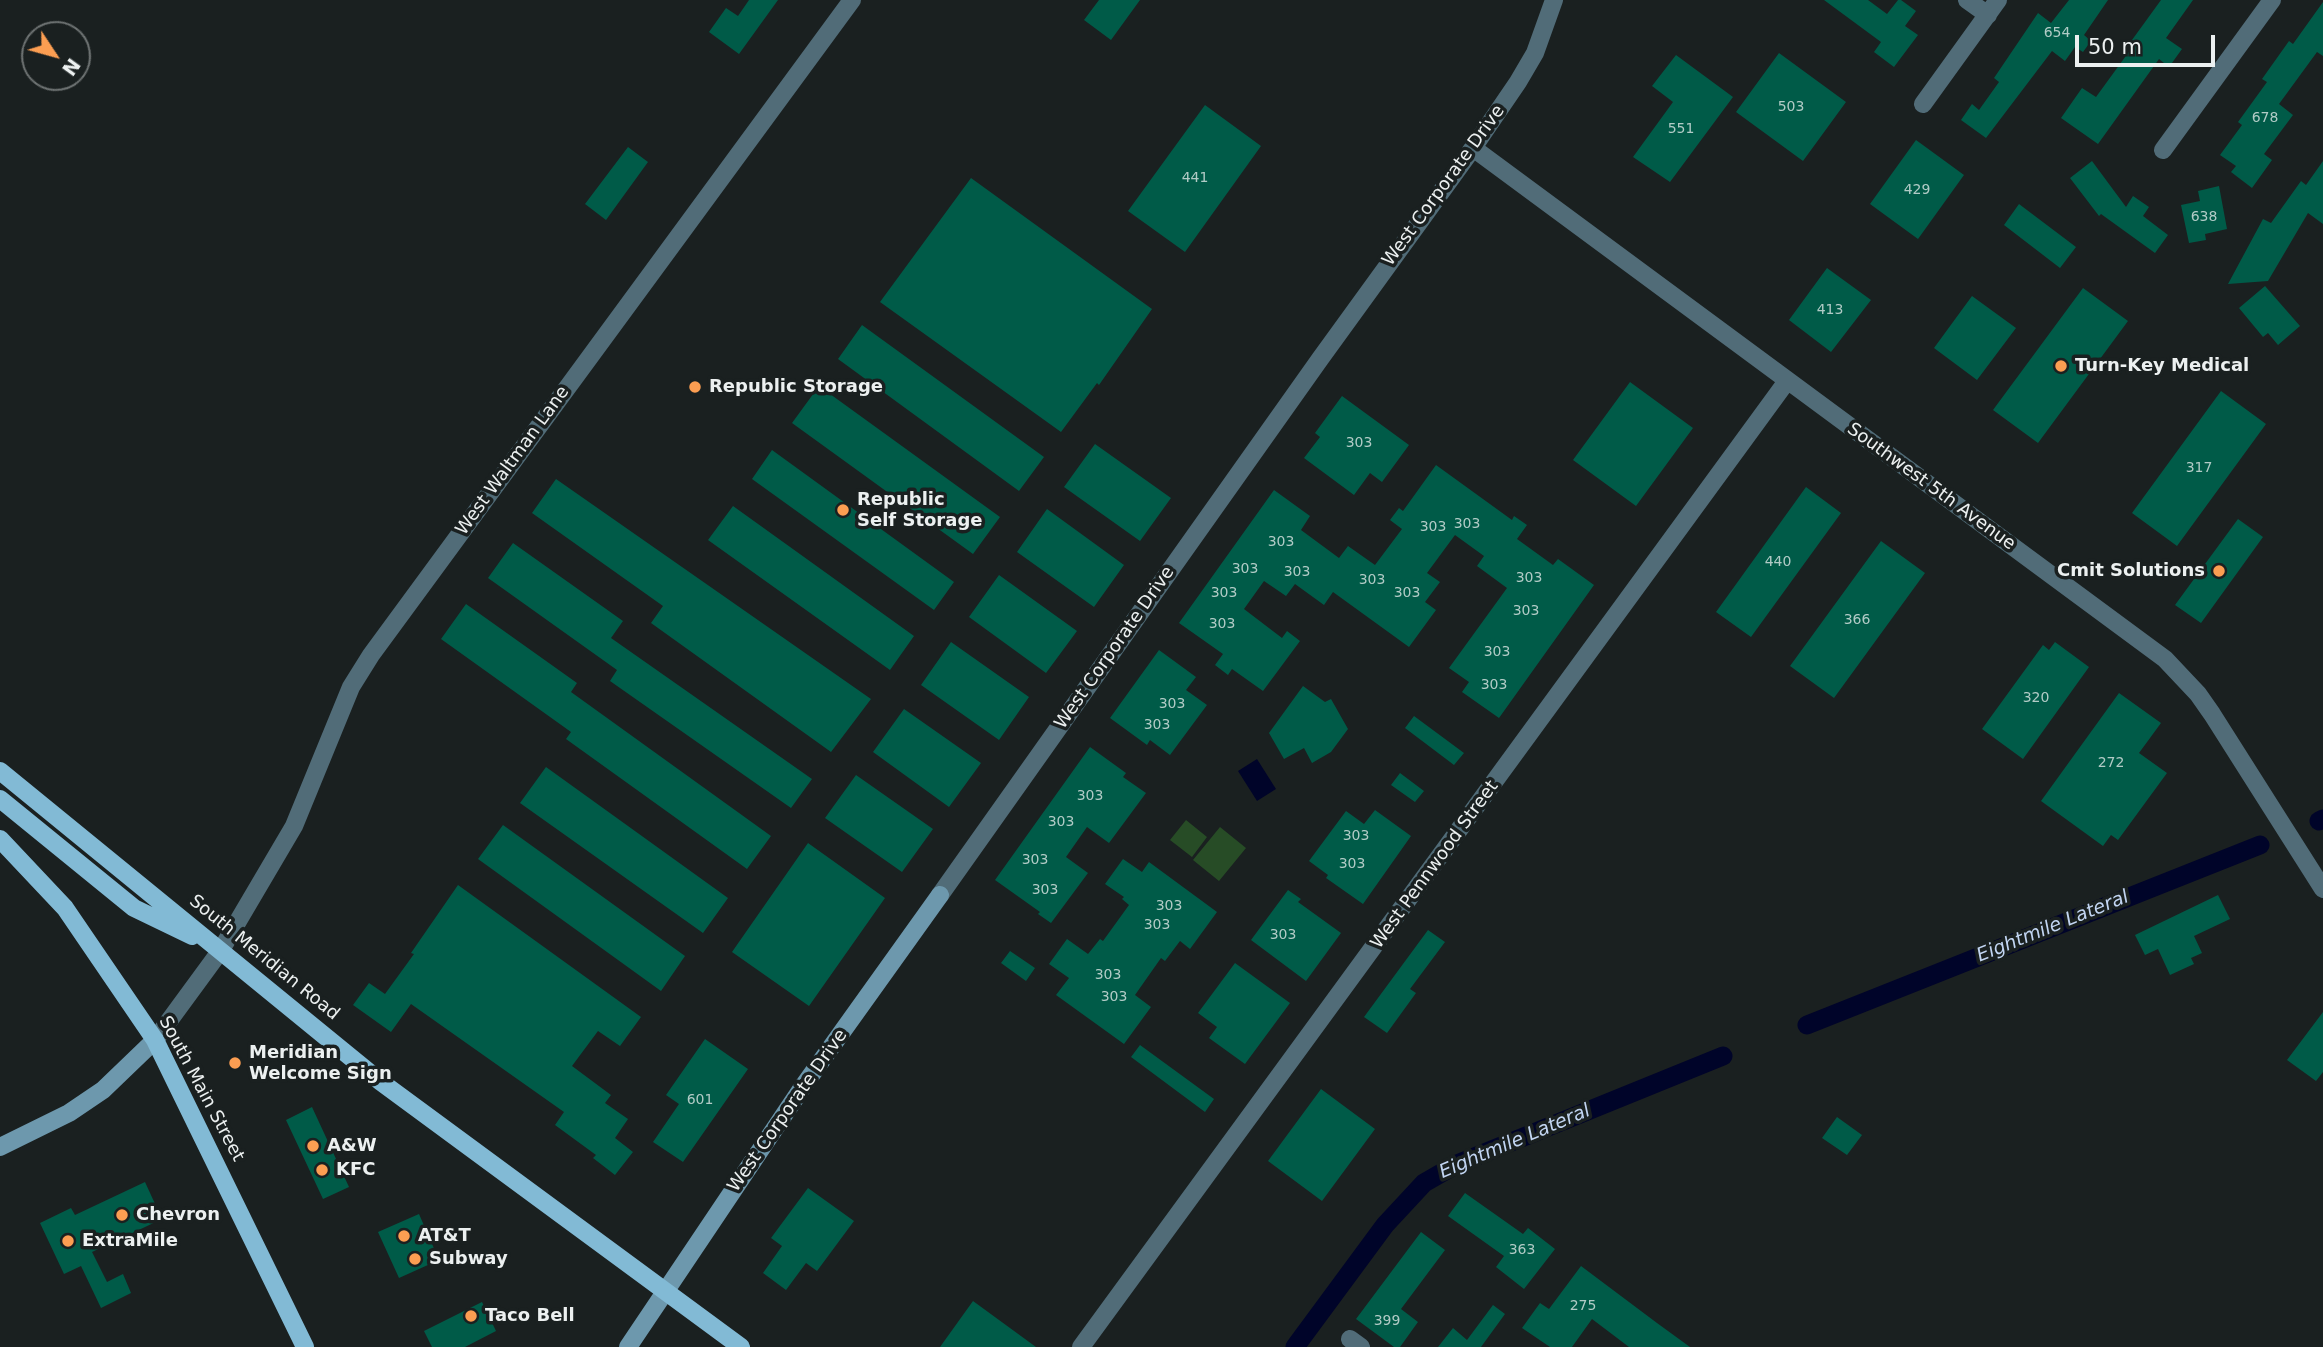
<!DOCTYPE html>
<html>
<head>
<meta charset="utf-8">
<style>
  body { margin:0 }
  #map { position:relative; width:2323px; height:1347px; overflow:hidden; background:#1a2020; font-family:"DejaVu Sans",sans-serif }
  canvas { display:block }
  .north { position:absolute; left:21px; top:21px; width:70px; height:70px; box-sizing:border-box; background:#1a2020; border:2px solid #6e7373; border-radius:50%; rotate:126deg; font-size:19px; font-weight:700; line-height:28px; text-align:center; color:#ecf0f0 }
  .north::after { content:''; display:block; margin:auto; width:24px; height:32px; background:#fc9e52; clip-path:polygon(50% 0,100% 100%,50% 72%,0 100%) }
  .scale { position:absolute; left:2075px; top:35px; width:140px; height:32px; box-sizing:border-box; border:4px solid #ecf0f0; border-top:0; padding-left:9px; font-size:21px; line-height:24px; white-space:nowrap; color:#ecf0f0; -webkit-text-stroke:5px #1a2020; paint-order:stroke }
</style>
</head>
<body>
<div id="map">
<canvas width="2323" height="1347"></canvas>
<div class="north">N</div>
<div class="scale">50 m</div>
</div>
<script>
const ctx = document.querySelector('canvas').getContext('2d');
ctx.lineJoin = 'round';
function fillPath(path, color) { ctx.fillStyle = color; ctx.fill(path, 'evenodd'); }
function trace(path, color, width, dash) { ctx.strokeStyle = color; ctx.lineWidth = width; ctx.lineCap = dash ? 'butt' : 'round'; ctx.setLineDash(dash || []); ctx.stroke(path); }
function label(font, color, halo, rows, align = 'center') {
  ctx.font = font + ' "DejaVu Sans",sans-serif'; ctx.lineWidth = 7; ctx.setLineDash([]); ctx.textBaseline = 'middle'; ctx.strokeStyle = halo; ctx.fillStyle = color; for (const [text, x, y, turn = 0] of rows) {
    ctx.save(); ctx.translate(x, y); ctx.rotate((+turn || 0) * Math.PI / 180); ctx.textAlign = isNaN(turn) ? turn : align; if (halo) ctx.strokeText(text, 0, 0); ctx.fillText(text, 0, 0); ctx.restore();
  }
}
const green = new Path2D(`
  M1186,820l21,17 -15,20 -22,-17z
  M1220,827l26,21 -27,33 -26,-21z`);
const water = new Path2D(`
  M1257,759l19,30 -19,12 -19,-30z`);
const canal = new Path2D(`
  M2319,821l4,-2
  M1807,1025l453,-180
  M1295,1347l90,-122 39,-42 33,-19 266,-108`);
const building = new Path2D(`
  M749,0h29l-39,54 -30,-22 17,-24 12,8z
  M1099,0h41l-29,40 -27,-20z
  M1824,0h44l19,14 11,-14h3l15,11 -11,15 13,9 -24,32 -20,-15 7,-10z
  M2069,0h39l-24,35 7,6 -8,11 -8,-5 -10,14 -13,-10 -66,87 -25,-18 11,-16 7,6 20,-28 -5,-4 44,-65 13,10z
  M2161,0h32l-27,38 16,11 -13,18 -10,-8 -61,85 -37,-26 21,-30 14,9 40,-55 -4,-2z
  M2323,2v54l-6,-4 -38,52 14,11 -29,39 8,6 -20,28 -21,-16 5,-6 -16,-11 22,-30 -4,-3 29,-40 -5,-3 27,-38 4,3z
  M1779,53l67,49 -43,59 -67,-49z
  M1676,55l57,42 -63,85 -37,-25 40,-55 -21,-16z
  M1205,105l56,41 -76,106 -57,-41z
  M1916,140l48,35 -46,64 -48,-35z
  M628,147l20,15 -42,58 -21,-16z
  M2092,161l34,46 7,-11 16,11 -6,9 25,19 -13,18 -54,-39 -2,2 -29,-38z
  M2323,161v63l-15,-11 -40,68 -40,3 35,-65 8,4 30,-42 5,4z
  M971,178l181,131 -53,76 -2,-2 -36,49 -181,-130z
  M2219,186l8,43 -22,5 1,6 -17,3 -8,-38 19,-4 -2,-10z
  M2019,204l57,43 -16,21 -56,-43z
  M1827,268l44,32 -40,52 -42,-32z
  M2265,286l35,40 -22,19 -10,-12 -5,4 -24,-29z
  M2083,288l45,33 -90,122 -45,-33z
  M1972,296l44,32 -39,52 -43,-32z
  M862,325l182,132 -25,34 -181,-132z
  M1630,382l63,46 -57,78 -63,-46z
  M819,386l181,131 -27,37 -181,-131z
  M2221,391l45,33 -89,122 -45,-33z
  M1342,396l67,49 -27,37 -12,-9 -16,22 -50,-37 16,-21 -5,-4z
  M1095,444l76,54 -31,43 -76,-54z
  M772,450l182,132 -20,28 -182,-131z
  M1436,465l76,55 2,-4 13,9 -10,14 36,26 5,-6 36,26 -95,133 -37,-26 7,-10 -20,-14 58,-80 -30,-22 7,-10 -29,-21 -28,38 13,9 -15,20 11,8 -27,37 -76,-55 -9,13 -29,-21 -9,12 -22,-15 -20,28 38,29 5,-7 13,10 -37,50 -31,-22 -4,6 -13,-10 8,-11 -44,-31 95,-133 36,26 -9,14 38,28 9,-12 27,19 27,-36 -12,-9 9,-12 4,3z
  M556,479l315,220 -40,53 -180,-129 12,-17 -131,-93z
  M1806,487l35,26 -90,124 -35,-25z
  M733,506l181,130 -24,34 -182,-130z
  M1047,509l77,56 -30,42 -77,-55z
  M2238,519l25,18 -62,86 -26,-18z
  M1881,541l44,32 -91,125 -44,-32z
  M513,543l110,78 -12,17 201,141 -21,29 -181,-127 7,-11 -129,-92z
  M999,575l78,56 -31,42 -77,-56z
  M466,604l111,79 -6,9 200,144 -24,33 -181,-130 5,-7 -130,-93z
  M951,642l78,55 -30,43 -78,-55z
  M2055,642l34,25 -66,92 -41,-30 61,-84 6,5z
  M1159,650l37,27 -10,13 21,15 -37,50 -20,-15 -3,5 -37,-27z
  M1303,686l22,16 6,-3 17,30 -17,23 -19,11 -8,-15 -20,11 -15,-26z
  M2119,693l42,30 -22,30 28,20 -49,67 -7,-5 -8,11 -62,-45z
  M904,709l77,54 -32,44 -76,-55z
  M1414,716l50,37 -10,12 -49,-37z
  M1090,747l36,26 -3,4 23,16 -37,50 -22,-16 -21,30 22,16 -37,50 -13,-9 2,-2 -45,-32z
  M546,767l182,131 -25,35 -183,-130z
  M1400,773l24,18 -9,11 -24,-17z
  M856,775l77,54 -31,43 -77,-54z
  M1375,810l36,26 -48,68 -37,-26 2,-3 -19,-14 37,-50 18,13z
  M503,825l182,131 -24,35 -183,-132z
  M808,843l77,55 -76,108 -77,-54z
  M1123,859l19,13 7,-10 68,50 -27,37 -10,-8 -15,20 -4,-3 -26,37 16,12 -27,37 -68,-49 13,-17 -20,-14 18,-25 21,15 12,-15 3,2 26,-36 -7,-6 2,-2 -19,-13z
  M458,885l183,132 -21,29 -22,-15 -26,35 39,29 -6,8 23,16 -13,19 18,14 -18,23 -22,-17 3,-3 -41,-30 9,-13 -153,-108 -20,28 -38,-27 16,-22 16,11 29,-40 -3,-1z
  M1288,890l13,9 -3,3 43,31 -35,48 -55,-41z
  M2218,895l12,24 -36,17 8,17 -11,5 3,6 -24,11 -12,-26 -13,6 -10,-20z
  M1428,930l17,12 -35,47 6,4 -29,40 -23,-16z
  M1010,951l25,17 -9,13 -25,-18z
  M1235,963l55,40 -45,61 -36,-26 8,-11 -19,-14z
  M2323,1012v60l-7,9 -29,-21z
  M705,1039l43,30 -65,93 -30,-20 26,-38 -13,-9z
  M1140,1045l74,54 -9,13 -74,-55z
  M1321,1089l54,40 -53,72 -54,-40z
  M312,1107l37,80 -26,12 -37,-79z
  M1837,1117l25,18 -15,20 -25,-17z
  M145,1182l17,37 -70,33 15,30 16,-8 8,19 -30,15 -20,-42 -17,8 -24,-51 31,-15 4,7z
  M808,1188l46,33 -37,50 -11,-8 -20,27 -23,-17 19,-27 -11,-8z
  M1465,1193l58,41 5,-6 27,21 -31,40 -28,-22 8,-11 -56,-40z
  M419,1214l20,46 -40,18 -21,-46z
  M1421,1232l24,18 -44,59 17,13 -18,25h-6l-38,-28z
  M1581,1266l76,57 33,24h-61l-37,-28 -20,28h-22l-28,-19 18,-25 9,6z
  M973,1301l63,46h-96z
  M482,1302l14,29 -31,16h-33l-8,-16z
  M1493,1305l12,9 -24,33h-43l15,-19 14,12z`);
const street = new Path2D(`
  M1967,0l21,15
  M1923,104l75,-104
  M1473,148l692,511 33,35 14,20 111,175
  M2163,150l109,-150
  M940,895l380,-536 153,-211 45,-66 17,-29 19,-53
  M155,1040l66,-90 73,-124 57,-139 20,-32 481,-655
  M1350,1339l11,8
  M1081,1347l706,-966`);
const secondary = new Path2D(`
  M0,1147l69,-34 34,-23 52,-50
  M628,1347l176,-262 136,-190`);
const primary = new Path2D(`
  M0,771l381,311 360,265
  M0,799l134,109 58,28
  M0,839l65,69 90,132 150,307`);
const markers = [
  [2061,366,7,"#fc9e52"],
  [695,387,7,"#fc9e52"],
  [843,510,7,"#fc9e52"],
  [2219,571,7,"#fc9e52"],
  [235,1063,7,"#fc9e52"],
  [313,1146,7,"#fc9e52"],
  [322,1170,7,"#fc9e52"],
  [122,1215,7,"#fc9e52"],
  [404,1236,7,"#fc9e52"],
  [68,1241,7,"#fc9e52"],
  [415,1259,7,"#fc9e52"],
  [471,1316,7,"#fc9e52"]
];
const numberNames = [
  ["654",2057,33],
  ["503",1791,107],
  ["678",2265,118],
  ["551",1681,129],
  ["441",1195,178],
  ["429",1917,190],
  ["638",2204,217],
  ["413",1830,310],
  ["303",1359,443],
  ["317",2199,468],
  ["303",1467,524],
  ["303",1433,527],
  ["303",1281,542],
  ["440",1778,562],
  ["303",1245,569],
  ["303",1297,572],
  ["303",1529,578],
  ["303",1372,580],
  ["303",1224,593],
  ["303",1407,593],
  ["303",1526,611],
  ["366",1857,620],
  ["303",1222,624],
  ["303",1497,652],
  ["303",1494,685],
  ["320",2036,698],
  ["303",1172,704],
  ["303",1157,725],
  ["272",2111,763],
  ["303",1090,796],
  ["303",1061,822],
  ["303",1356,836],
  ["303",1035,860],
  ["303",1352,864],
  ["303",1045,890],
  ["303",1169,906],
  ["303",1157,925],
  ["303",1283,935],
  ["303",1108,975],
  ["303",1114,997],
  ["601",700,1100],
  ["363",1522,1250],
  ["275",1583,1306],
  ["399",1387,1321]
];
const streetNames = [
  ["West Corporate Drive",1444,186,-54],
  ["West Waltman Lane",513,461,-54],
  ["Southwest 5th Avenue",1931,487,36],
  ["West Corporate Drive",1115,648,-55],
  ["West Pennwood Street",1435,865,-54],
  ["South Meridian Road",264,958,39],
  ["South Main Street",201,1089,62],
  ["West Corporate Drive",788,1111,-55]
];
const poiNames = [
  ["Turn-Key Medical",2075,366],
  ["Republic Storage",709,387],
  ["Republic",857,500],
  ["Self Storage",857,521],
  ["Cmit Solutions",2205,571,"right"],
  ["Meridian",249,1053],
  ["Welcome Sign",249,1074],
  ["A&W",327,1146],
  ["KFC",336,1170],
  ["Chevron",136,1215],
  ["AT&T",418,1236],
  ["ExtraMile",82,1241],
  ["Subway",429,1259],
  ["Taco Bell",485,1316]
];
const waterNames = [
  ["Eightmile Lateral",2053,927,-22],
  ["Eightmile Lateral",1515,1142,-23]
];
fillPath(green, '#274c26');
fillPath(water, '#000429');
trace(canal, '#000429', 19);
fillPath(building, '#005b48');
trace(street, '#516c78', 18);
trace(secondary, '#6d98ad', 18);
trace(primary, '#82bad5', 18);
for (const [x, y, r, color] of markers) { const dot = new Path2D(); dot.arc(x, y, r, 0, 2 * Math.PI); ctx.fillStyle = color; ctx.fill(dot); trace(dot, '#1a2020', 2.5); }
label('14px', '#b1cbc6', null, numberNames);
label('18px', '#ecf0f0', '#1a2020', streetNames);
label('bold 18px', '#ecf0f0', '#1a2020', poiNames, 'left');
label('italic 19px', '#c2d5f2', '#1a2020', waterNames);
</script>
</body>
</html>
